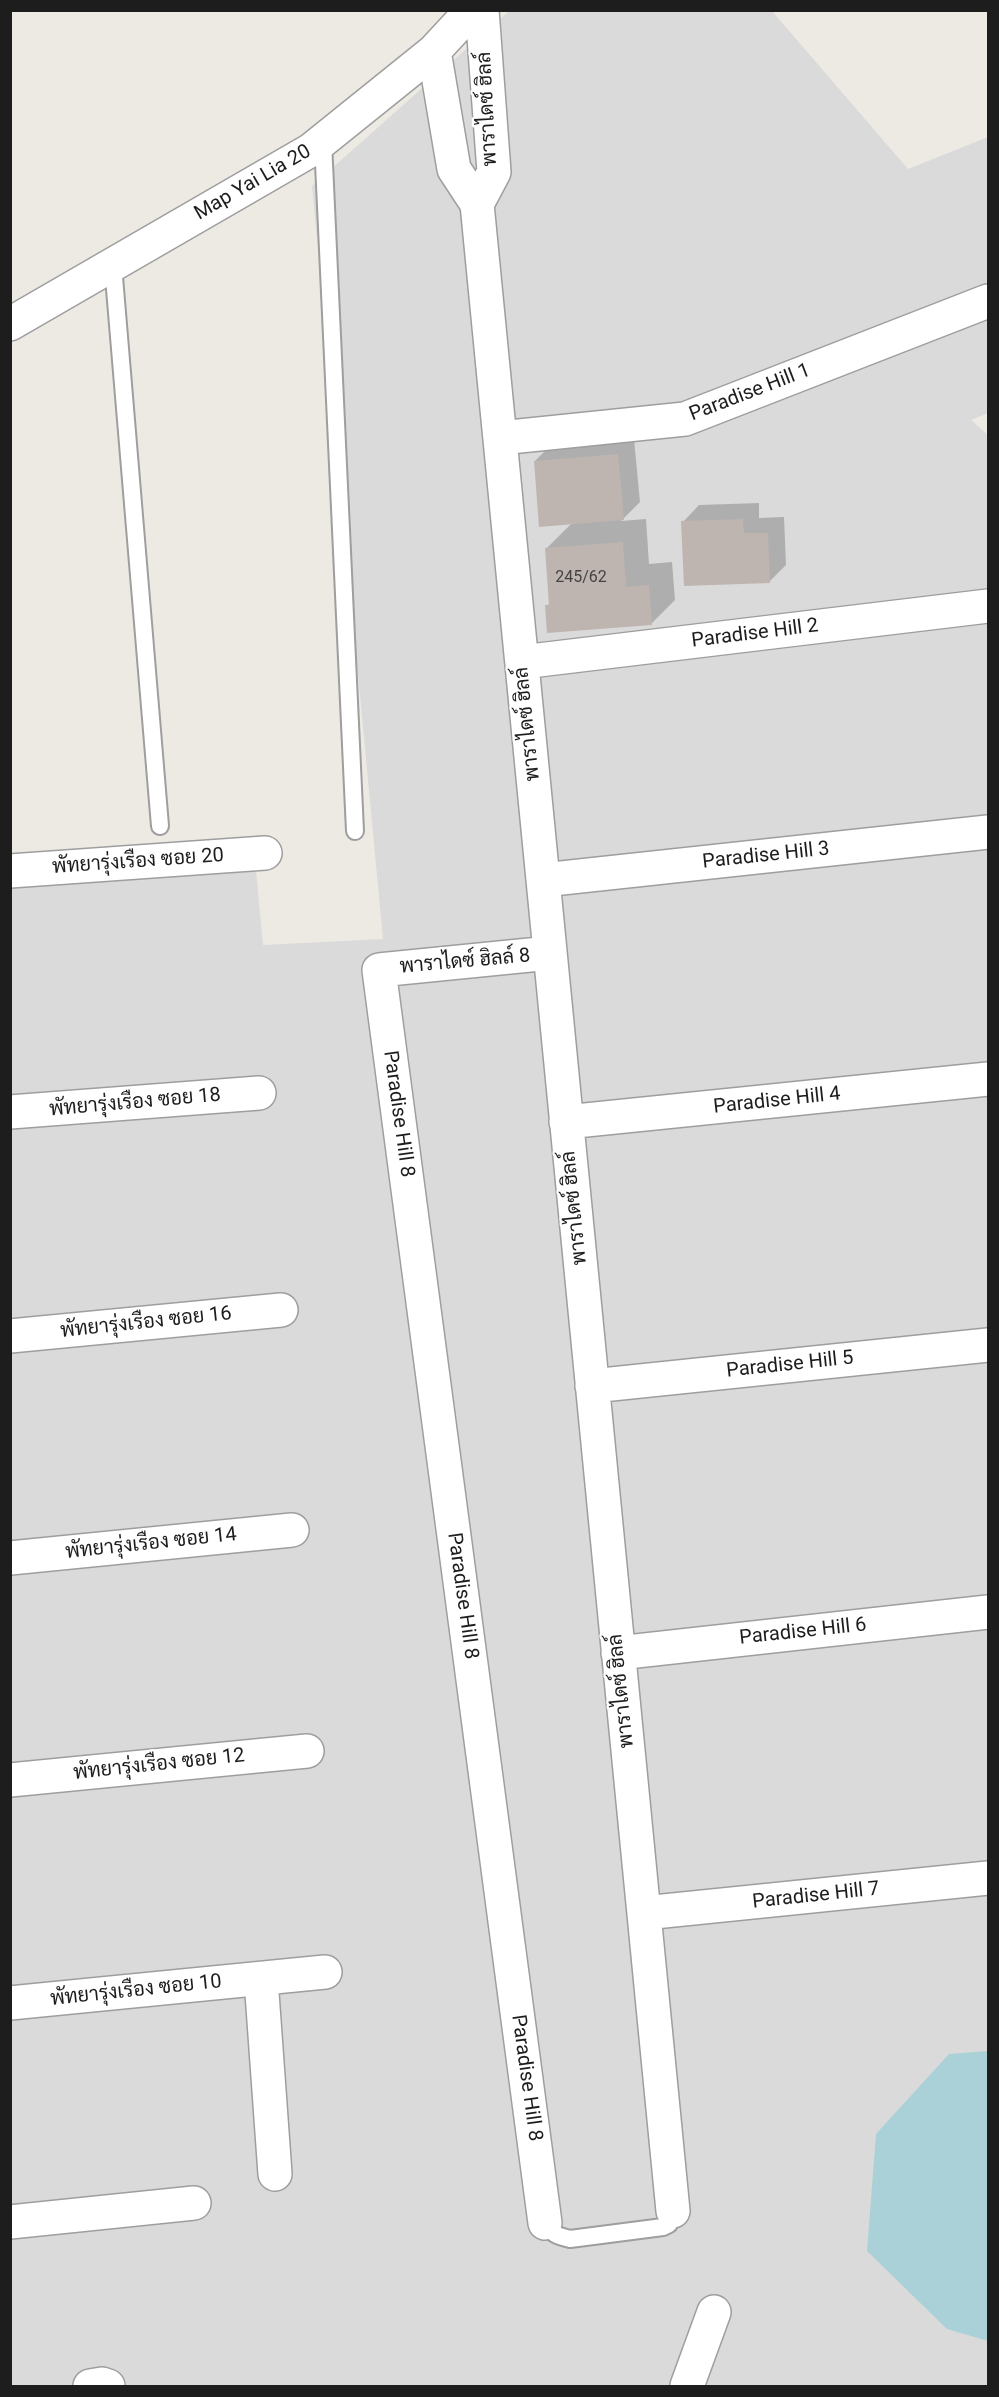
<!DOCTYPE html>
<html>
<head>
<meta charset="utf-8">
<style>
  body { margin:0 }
  #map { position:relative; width:999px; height:2397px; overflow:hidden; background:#edeae4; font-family:Roboto,sans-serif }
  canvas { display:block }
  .frame { position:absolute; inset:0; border:12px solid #1d1d1d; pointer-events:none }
</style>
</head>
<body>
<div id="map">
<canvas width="999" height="2397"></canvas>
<div class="frame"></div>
</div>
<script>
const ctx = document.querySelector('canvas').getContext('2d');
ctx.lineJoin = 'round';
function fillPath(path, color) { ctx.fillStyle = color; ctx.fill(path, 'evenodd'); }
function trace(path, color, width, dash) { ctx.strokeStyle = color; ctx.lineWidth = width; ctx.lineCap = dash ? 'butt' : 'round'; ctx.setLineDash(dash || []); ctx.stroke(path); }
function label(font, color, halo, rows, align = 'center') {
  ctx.font = font + ' Roboto,Sarabun,sans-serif'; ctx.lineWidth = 4.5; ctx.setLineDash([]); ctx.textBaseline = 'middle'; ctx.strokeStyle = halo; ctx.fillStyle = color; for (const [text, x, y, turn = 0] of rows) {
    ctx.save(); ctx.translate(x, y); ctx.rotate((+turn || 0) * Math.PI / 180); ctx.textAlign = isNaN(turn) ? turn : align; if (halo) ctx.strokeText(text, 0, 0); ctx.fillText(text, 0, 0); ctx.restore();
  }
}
const residential = new Path2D(`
  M509,11h263l136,158 80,-32v276l-17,7 17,15v1951h-977v-1502l245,-14 7,75 120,-6 -71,-753z`);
const water = new Path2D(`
  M988,2051v290l-41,-12 -80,-78 9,-117 73,-80z`);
const shadow = new Path2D(`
  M634,439l6,63 -19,19 25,-2 3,45 23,-2 3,38 -24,24 -104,-18 4,-4 -4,-54 25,-25 -37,-62 16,-16z
  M759,503v15l25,-1 2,48 -16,16 -87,-59 16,-17z`);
const building = new Path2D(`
  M618,454l6,66 -85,7 -5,-66z
  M743,519l1,14h24l2,50 -86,3 -3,-65z
  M623,542l3,45 23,-2 3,40 -105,8 -2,-28h4l-4,-57z`);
const service = new Path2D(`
  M323,142l32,689
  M113,265l47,561
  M545,2223c6,11 13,13 25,16l93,-12 6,-3 4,-13`);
const minor = new Path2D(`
  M434,51l20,118 23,35 17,-32 -12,-162
  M477,204l196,2007
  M10,324l301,-174 123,-99 38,-41
  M500,438l185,-19 303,-118
  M522,662l466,-56
  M10,871l255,-18
  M543,880l445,-48
  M10,1112l249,-19
  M566,1122l422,-43
  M10,1336l271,-26
  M592,1386l396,-41
  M10,1558l282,-28
  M618,1653l370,-41
  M10,1780l297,-29
  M644,1913l344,-35
  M261,1979l14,195
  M10,2003l315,-31
  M10,2222l184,-19
  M545,2223l-166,-1253 171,-17
  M90,2386l12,-2 6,2
  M687,2386l27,-74`);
const numberNames = [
  ["245/62",581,578]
];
const streetNames = [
  ["พาราไดซ์ ฮิลล์",488,109,-93],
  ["Map Yai Lia 20",253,183,-30],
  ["Paradise Hill 1",750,393,-21],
  ["Paradise Hill 2",755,634,-7],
  ["พาราไดซ์ ฮิลล์",528,724,-96],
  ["Paradise Hill 3",766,856,-6],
  ["พัทยารุ่งเรือง ซอย 20",138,862,-4],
  ["พาราไดซ์ ฮิลล์ 8",465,962,-5],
  ["Paradise Hill 4",777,1101,-6],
  ["พัทยารุ่งเรือง ซอย 18",135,1103,-5],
  ["Paradise Hill 8",398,1114,82],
  ["พาราไดซ์ ฮิลล์",575,1208,-96],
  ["พัทยารุ่งเรือง ซอย 16",146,1323,-6],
  ["Paradise Hill 5",790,1365,-6],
  ["พัทยารุ่งเรือง ซอย 14",151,1544,-6],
  ["Paradise Hill 8",462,1596,82],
  ["Paradise Hill 6",803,1632,-6],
  ["พาราไดซ์ ฮิลล์",622,1691,-96],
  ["พัทยารุ่งเรือง ซอย 12",159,1765,-6],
  ["Paradise Hill 7",816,1896,-6],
  ["พัทยารุ่งเรือง ซอย 10",136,1991,-6],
  ["Paradise Hill 8",526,2078,82]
];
fillPath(residential, '#dbdada');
fillPath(water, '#a9d1d7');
fillPath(shadow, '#0003');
fillPath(building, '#beb5b1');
trace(service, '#9e9e9e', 20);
trace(minor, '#9e9e9e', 36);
trace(service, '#fff', 16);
trace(minor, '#fff', 33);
label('16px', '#454342', null, numberNames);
label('20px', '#1d1d1d', '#fff', streetNames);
</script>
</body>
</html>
